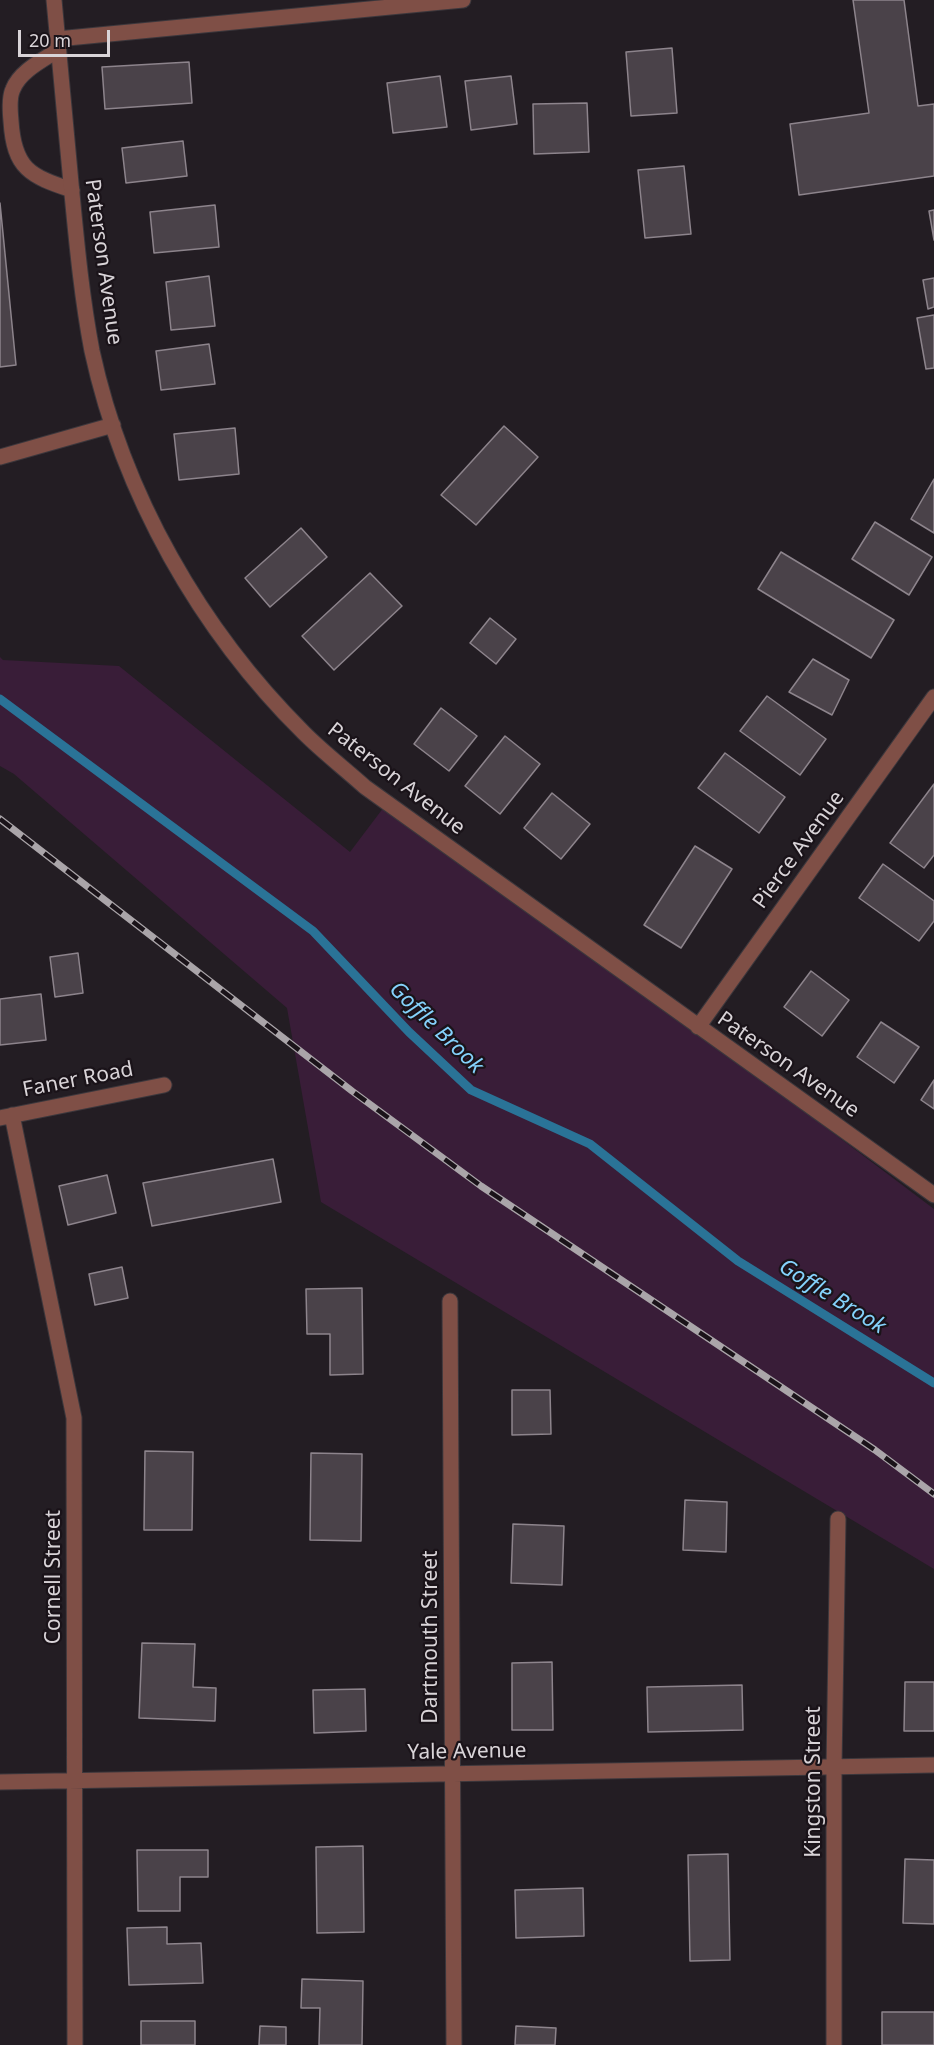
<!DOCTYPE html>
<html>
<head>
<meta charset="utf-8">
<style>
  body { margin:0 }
  #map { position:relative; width:934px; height:2045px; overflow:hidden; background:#231d23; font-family:"Noto Sans",sans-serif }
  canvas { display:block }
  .scale { position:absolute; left:18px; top:30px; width:92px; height:27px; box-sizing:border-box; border:3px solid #d9d4d8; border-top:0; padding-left:8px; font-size:18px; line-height:21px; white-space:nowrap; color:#d9d4d8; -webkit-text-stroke:4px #1a1319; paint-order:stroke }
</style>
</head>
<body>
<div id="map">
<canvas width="934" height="2045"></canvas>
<div class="scale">20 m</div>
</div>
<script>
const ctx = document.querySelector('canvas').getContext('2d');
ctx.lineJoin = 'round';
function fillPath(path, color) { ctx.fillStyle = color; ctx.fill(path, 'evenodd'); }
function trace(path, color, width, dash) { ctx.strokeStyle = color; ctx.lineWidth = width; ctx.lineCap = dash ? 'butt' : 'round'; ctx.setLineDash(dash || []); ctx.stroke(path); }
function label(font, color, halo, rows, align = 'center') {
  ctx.font = font + ' "Noto Sans",sans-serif'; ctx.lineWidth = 4.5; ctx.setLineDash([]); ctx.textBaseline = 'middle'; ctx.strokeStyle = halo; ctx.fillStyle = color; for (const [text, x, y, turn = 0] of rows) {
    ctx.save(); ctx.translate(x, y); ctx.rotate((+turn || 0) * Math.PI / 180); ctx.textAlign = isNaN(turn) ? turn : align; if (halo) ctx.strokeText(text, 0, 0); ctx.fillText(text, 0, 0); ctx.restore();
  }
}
const green = new Path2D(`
  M0,657l3,3 116,6 231,186 40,-53 544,410v360l-613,-367 -34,-194 -273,-234 -14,-8z`);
const stream = new Path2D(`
  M0,699l313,232 96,101 62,58 119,54 148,117 196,122`);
const building = new Path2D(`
  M853,0h51l14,106 16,-2v72l-135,19 -9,-71 79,-11z
  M672,48l5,65 -46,3 -5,-64z
  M189,62l3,41 -87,6 -3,-42z
  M440,76l7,51 -54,6 -6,-50z
  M511,76l6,48 -46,6 -6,-49z
  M587,103l2,49 -55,2 -1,-50z
  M183,141l4,35 -61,7 -4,-35z
  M684,166l7,68 -46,4 -7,-68z
  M0,203l16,162 -16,2z
  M215,205l4,42 -65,6 -4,-41z
  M934,210v30l-5,-29z
  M209,276l6,50 -44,4 -5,-48z
  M934,278v29l-6,2 -5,-29z
  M934,315v53l-8,1 -9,-51z
  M209,344l6,40 -54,6 -5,-39z
  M504,426l34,31 -62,68 -35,-30z
  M235,428l4,46 -60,6 -5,-46z
  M934,479v54l-23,-14z
  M875,522l57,35 -23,38 -57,-36z
  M301,528l26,29 -57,50 -25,-29z
  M781,552l113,68 -23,38 -113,-69z
  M370,573l32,33 -68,64 -32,-34z
  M490,618l26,21 -20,25 -26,-21z
  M813,659l36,21 -17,35 -43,-23z
  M767,696l59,43 -26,36 -60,-44z
  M441,708l36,28 -28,35 -35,-27z
  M505,736l35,28 -40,50 -35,-28z
  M725,753l60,44 -26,36 -61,-45z
  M934,784v71l-10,13 -34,-25z
  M552,793l38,31 -29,35 -37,-31z
  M695,846l37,23 -51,79 -37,-23z
  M883,864l51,37v20l-15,20 -60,-43z
  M78,953l5,40 -28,4 -5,-40z
  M811,971l38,29 -27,36 -38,-29z
  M41,994l5,46 -46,5v-46z
  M881,1022l38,25 -25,36 -37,-26z
  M934,1080v29l-13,-9z
  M273,1159l8,43 -129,24 -9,-43z
  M107,1175l9,38 -48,12 -9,-39z
  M122,1267l6,31 -33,7 -6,-31z
  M362,1288l1,86 -33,1v-41h-23l-1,-45z
  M512,1390h38l1,44 -39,1z
  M145,1451l48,1 -1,78h-48z
  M311,1453l51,1 -1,87 -51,-1z
  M685,1500l42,2 -1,50 -43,-2z
  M513,1524l51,2 -2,59 -51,-2z
  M142,1643l53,1 -2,43 23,1 -1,33 -76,-3z
  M552,1662l1,68h-41v-67z
  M905,1682h29v49h-30z
  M742,1685l1,45 -95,2 -1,-45z
  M365,1689l1,42 -52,2 -1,-43z
  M363,1846l1,86 -47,1 -1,-86z
  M137,1850h71v27h-28v34h-42z
  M728,1854l2,106 -40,1 -2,-106z
  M905,1859l29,1v64l-31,-1z
  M583,1888l1,48 -68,2 -1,-48z
  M167,1927v17l34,-1 2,40 -74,2 -2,-57z
  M302,1979l61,2 -1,64h-43l1,-37h-19z
  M882,2012h52v33h-52z
  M141,2021h54v24h-54z
  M260,2026l26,1v18h-27z
  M516,2026l40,2 -1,17h-40z`);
const service = new Path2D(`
  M58,50c-15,10 -38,21 -45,39 -4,8 -3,22 -2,32 3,48 19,55 61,69`);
const minor = new Path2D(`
  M54,0c6,65 12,129 18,194 5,52 10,105 20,157 31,143 108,279 212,382 19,19 41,36 61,54l569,408
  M57,39l406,-39
  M0,457l113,-32
  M698,1027l236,-330
  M12,1115l62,303 1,627
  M0,1118l164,-33
  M450,1301l4,744
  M0,1782l934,-17
  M834,2045v-278l4,-248`);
const rail = new Path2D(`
  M0,819l352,272 129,95 394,264 59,44`);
const streetNames = [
  ["Paterson Avenue",103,262,82],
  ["Paterson Avenue",396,779,38],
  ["Pierce Avenue",799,850,-54],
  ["Paterson Avenue",788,1065,35],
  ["Faner Road",78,1080,-11],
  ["Cornell Street",54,1577,-90],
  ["Dartmouth Street",431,1637,-90],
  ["Yale Avenue",467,1752,-1],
  ["Kingston Street",814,1782,-90]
];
const waterNames = [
  ["Goffle Brook",436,1028,44],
  ["Goffle Brook",832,1297,32]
];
fillPath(green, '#391d38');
trace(stream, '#2a7397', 9);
fillPath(building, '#4a4249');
trace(building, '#8d848c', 1.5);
trace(service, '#3c373c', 17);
trace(minor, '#3c373c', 17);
trace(service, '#7f4f46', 15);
trace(minor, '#7f4f46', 15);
trace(rail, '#aaa5a9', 7);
trace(rail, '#1a1319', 4.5, [14]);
label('21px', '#d9d4d8', '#1a1319', streetNames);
label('italic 22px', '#85d2fc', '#1a1319', waterNames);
</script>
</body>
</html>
